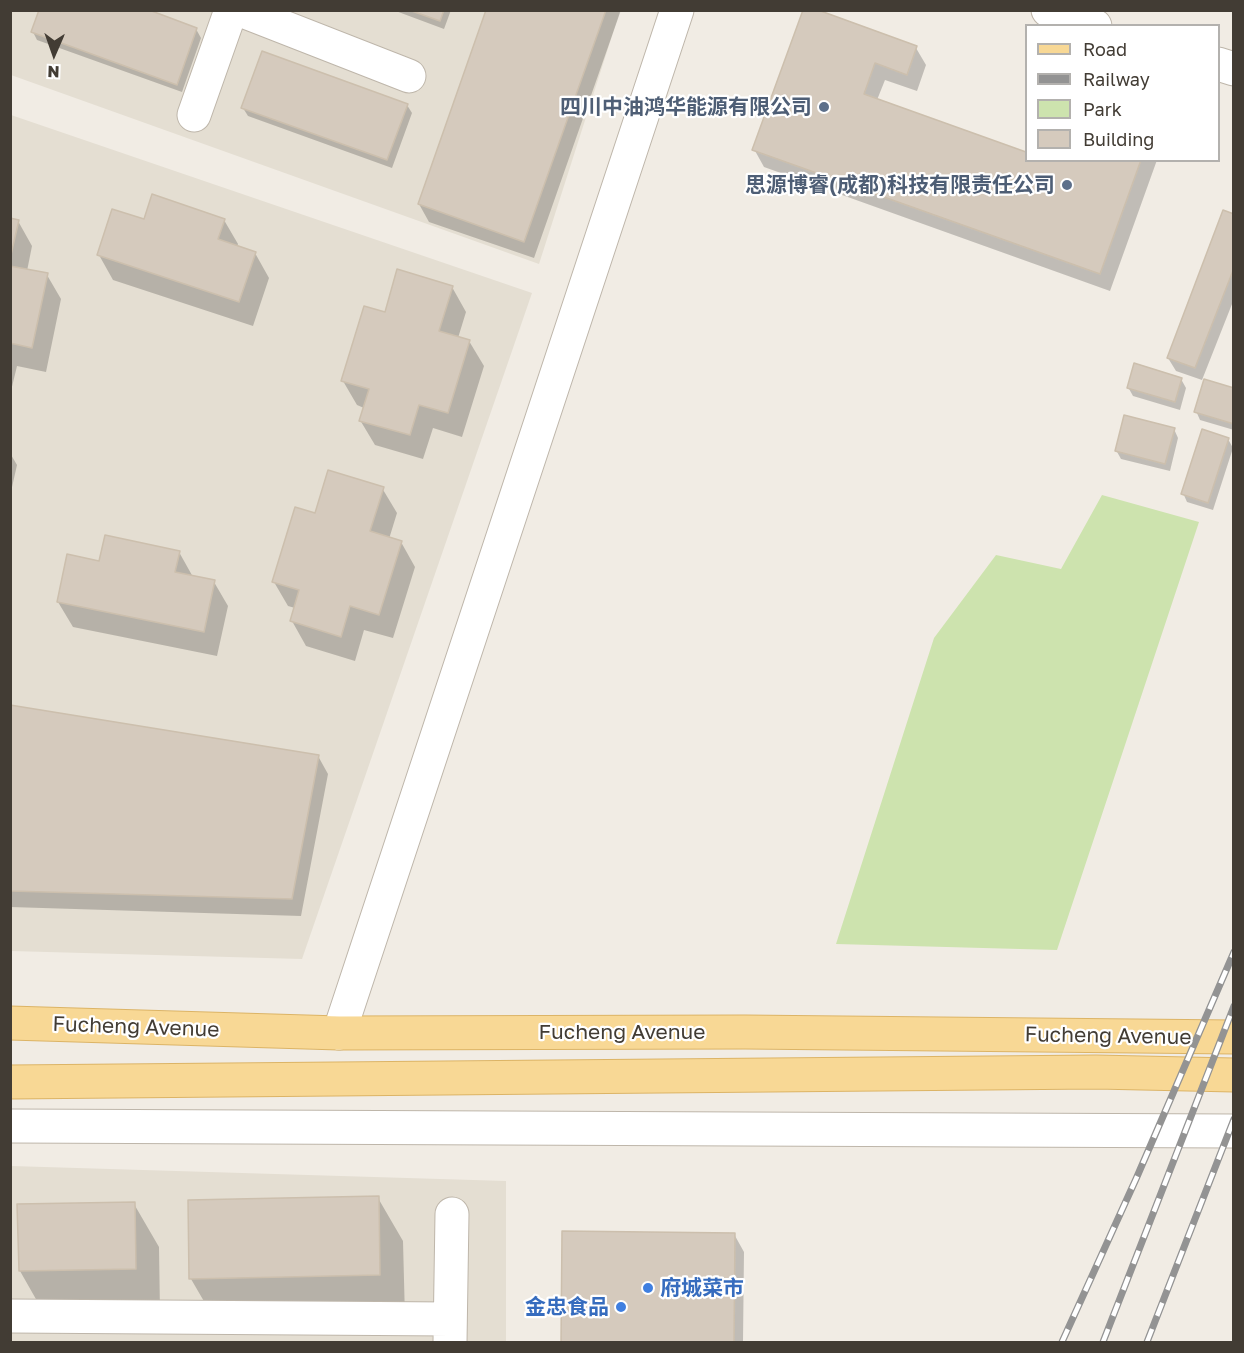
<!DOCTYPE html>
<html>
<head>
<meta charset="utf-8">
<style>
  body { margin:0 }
  #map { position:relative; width:1244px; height:1353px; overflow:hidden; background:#f1ece4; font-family:"Golos Text",sans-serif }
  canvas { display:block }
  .frame { position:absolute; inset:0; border:12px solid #423c34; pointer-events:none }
  .legend { position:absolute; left:1025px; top:24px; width:195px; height:138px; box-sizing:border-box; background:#fff; border:2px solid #b3b1ae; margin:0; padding:8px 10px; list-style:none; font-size:18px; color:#423c34 }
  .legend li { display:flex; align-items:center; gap:12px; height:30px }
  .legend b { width:30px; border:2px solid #b3b1ae }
  .north { position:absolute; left:24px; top:24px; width:60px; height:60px; -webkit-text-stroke:4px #fff; paint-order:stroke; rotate:182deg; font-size:16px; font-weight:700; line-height:24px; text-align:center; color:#423c34 }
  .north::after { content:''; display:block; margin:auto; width:21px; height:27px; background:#423c34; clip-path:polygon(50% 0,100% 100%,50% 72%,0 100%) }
</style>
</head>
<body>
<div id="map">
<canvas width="1244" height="1353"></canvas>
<div class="frame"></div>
<ul class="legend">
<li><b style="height:8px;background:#f8d895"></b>Road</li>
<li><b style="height:8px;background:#939393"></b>Railway</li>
<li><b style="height:16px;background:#cde3ae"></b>Park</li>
<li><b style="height:16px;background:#d5cabd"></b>Building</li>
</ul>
<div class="north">N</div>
</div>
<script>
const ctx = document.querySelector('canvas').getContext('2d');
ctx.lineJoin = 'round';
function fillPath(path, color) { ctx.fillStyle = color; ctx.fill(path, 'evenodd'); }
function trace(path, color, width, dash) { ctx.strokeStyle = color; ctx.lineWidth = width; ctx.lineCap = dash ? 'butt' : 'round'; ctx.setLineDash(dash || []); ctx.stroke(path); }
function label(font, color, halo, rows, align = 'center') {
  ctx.font = font + ' "Golos Text","Noto Sans SC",sans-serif'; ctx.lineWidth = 4.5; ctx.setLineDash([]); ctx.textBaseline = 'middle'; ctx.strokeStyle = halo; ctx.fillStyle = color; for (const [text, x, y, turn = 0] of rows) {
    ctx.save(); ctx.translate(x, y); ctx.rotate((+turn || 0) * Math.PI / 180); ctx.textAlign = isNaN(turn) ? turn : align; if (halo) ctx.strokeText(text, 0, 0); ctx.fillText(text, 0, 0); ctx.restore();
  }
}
const residential = new Path2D(`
  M11,11h609l-81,253 -528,-189z
  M11,115l521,178 -230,666 -291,-8z
  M11,1166l495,15v161h-495z`);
const green = new Path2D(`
  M1102,495l97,27 -142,428 -221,-6 98,-306 62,-83 65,14z`);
const shadow = new Path2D(`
  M393,10h58l-7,19z
  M488,10h133l-87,248 -105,-36 -10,-18z
  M805,10l111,38 10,17 -9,26 -32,-11 -8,20 149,54v6h131l-47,131 -346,-124 -10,-18z
  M196,29l5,9 -19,54 -145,-52 -4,-8z
  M407,105l5,8 -20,55 -144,-52 -5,-8z
  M1234,216v83l-32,81 -26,-9 -8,-13z
  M10,220l8,1 14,25 -5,25 20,4 14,24 -15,73 -29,-6 -7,29z
  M224,220l14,24 -1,3 18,6 14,25 -16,48 -140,-46 -14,-25 46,-34z
  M452,287l14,25 -8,26 11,3 15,25 -22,71 -29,-9 -10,31 -48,-14 -15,-25 4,-12 -7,-3 -14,-24 43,-67z
  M1181,379l5,9 -6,22 -47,-14 -5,-9z
  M1234,389v41l-34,-10 -4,-9z
  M1174,429l4,9 -8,33 -49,-12 -5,-9z
  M1228,439l5,9 -20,62 -26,-8 -4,-9z
  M10,453l7,12 -7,31z
  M382,488l15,25 -8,26 12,3 14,25 -22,71 -29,-8 -9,31 -49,-15 -14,-25 3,-13 -7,-2 -14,-24 42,-67z
  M179,552l14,25 21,5 14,24 -11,50 -144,-29 -15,-25 43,-39z
  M10,706l308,50 10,18 -27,142 -291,-9z
  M378,1198l25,43 2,77 -189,4 -25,-43z
  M134,1204l25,43 1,65 -115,3 -25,-44z
  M563,1233l171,1 10,18 -1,90h-181z`);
const building = new Path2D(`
  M39,10h110l48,18 -20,57 -146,-53z
  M409,10h35l-4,11z
  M486,10h120l-82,232 -106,-38z
  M803,10h15l99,36 -10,29 -32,-12 -11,31 162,58v8h115l-41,114 -348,-124z
  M262,51l146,53 -21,56 -146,-52z
  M152,194l73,25 -7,20 38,13 -17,50 -142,-47 15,-46 32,10z
  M1223,210l11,4v54l-39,100 -28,-10z
  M10,218l9,2 -9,39z
  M10,266l38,7 -16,75 -22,-5z
  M397,269l56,17 -14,45 31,9 -22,73 -29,-8 -9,30 -51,-14 10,-32 -28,-8 23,-75 21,6z
  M1134,363l48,15 -7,24 -48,-14z
  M1204,379l30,9v36l-40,-12z
  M1124,415l51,13 -10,36 -50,-13z
  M1202,429l27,9 -21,65 -27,-9z
  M328,470l56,17 -14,44 32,10 -23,74 -29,-9 -9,31 -51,-16 9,-31 -27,-8 23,-75 20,6z
  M105,535l75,16 -5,21 40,8 -11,52 -147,-30 10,-48 32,7z
  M10,705l309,50 -27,144 -282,-8z
  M379,1196l1,79 -191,4 -1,-79z
  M135,1202l1,67 -117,2 -2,-67z
  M562,1231l173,2 -1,109h-173z`);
const minor = new Path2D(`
  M240,10l169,66
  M1048,10l47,16
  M1218,64l16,5
  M194,115l37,-105
  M339,1033l338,-1023
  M10,1126l1224,5
  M10,1316l440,3
  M450,1342l2,-128`);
const major = new Path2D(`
  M10,1023l329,10 406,-1 489,5
  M10,1082l1086,-10 138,3`);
const rail = new Path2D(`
  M1062,1342l74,-163 98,-227
  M1103,1342l131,-336
  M1147,1342l87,-223`);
const markers = [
  [824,107,6,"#5c6f8a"],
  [1067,185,6,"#5c6f8a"],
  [648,1288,6,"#3f7fe0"],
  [621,1307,6,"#3f7fe0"]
];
const serviceNames = [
  ["四川中油鸿华能源有限公司",812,107],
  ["思源博睿(成都)科技有限责任公司",1055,185]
];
const streetNames = [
  ["Fucheng Avenue",136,1027,2],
  ["Fucheng Avenue",622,1032],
  ["Fucheng Avenue",1108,1036,1]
];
const shopNames = [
  ["府城菜市",660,1288],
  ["金忠食品",609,1307,"right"]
];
fillPath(residential, '#e4ded2');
fillPath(green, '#cde3ae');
fillPath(shadow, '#0003');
fillPath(building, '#d5cabd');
trace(building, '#ccbfad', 1.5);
trace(minor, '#beb6aa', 35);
trace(major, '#dcb466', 35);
trace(minor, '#fff', 33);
trace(major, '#f8d895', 33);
trace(rail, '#939393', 7);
trace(rail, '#fff', 4.5, [14]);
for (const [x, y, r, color] of markers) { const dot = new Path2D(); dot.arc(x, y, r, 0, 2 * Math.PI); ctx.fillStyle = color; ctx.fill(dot); trace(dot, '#fff', 2); }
label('bold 21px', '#4e5e75', '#fff', serviceNames, 'right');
label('21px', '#423c34', '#fff', streetNames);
label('bold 21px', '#366cbe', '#fff', shopNames, 'left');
</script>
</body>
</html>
